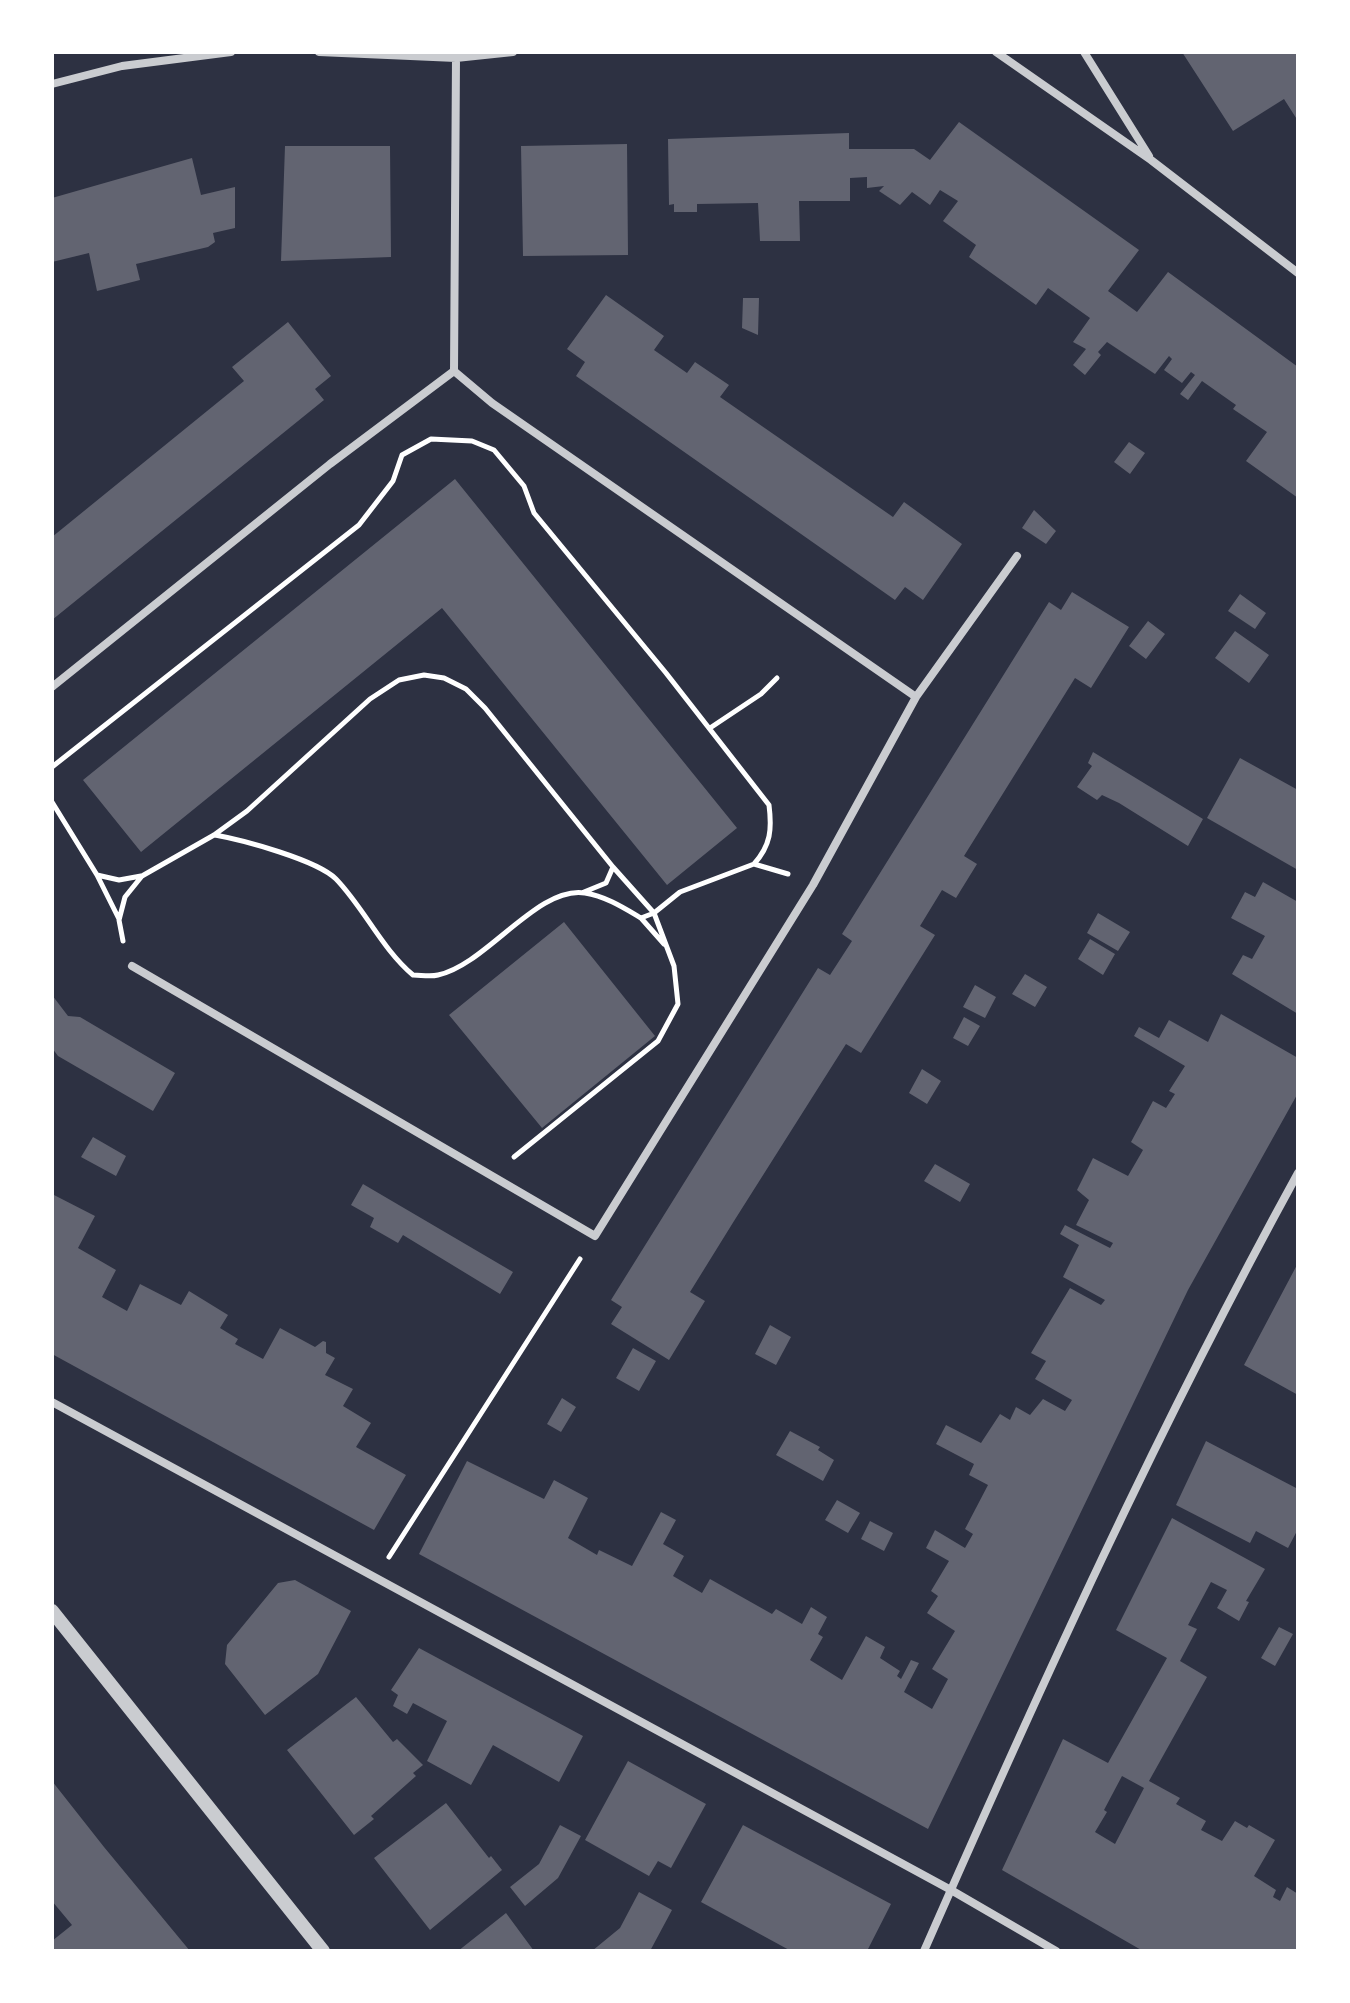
<!DOCTYPE html>
<html>
<head>
<meta charset="utf-8">
<style>
  body { margin:0 }
  #map { position:relative; width:1350px; height:2003px; overflow:hidden; background:#2d3142; font-family:"Source Serif 4",serif }
  canvas { display:block }
  .frame { position:absolute; inset:0; border:54px solid #fff; pointer-events:none }
</style>
</head>
<body>
<div id="map">
<canvas width="1350" height="2003"></canvas>
<div class="frame"></div>
</div>
<script>
const ctx = document.querySelector('canvas').getContext('2d');
ctx.lineJoin = 'round';
function fillPath(path, color) { ctx.fillStyle = color; ctx.fill(path, 'evenodd'); }
function trace(path, color, width, dash) { ctx.strokeStyle = color; ctx.lineWidth = width; ctx.lineCap = dash ? 'butt' : 'round'; ctx.setLineDash(dash || []); ctx.stroke(path); }
const building = new Path2D(`
  M1182,52h116v69l-14,-22 -51,32z
  M959,122l180,128 -31,41 14,10 15,11 31,-40 130,95v131l-52,-37 21,-29 -34,-23 3,-4 -34,-24 -14,19 -8,-6 15,-19 -4,-3 -9,11 -18,-13 8,-11 -3,-3 -14,18 -48,-32 -9,10 3,3 -16,20 -12,-10 13,-16 -13,-7 17,-24 -42,-30 -12,17 -67,-48 7,-12 -33,-24 15,-20 -18,-11 -10,15 -18,-13 -12,13 -21,-14 5,-5 -17,2v-11l-17,1v23h-51l1,40h-40l-2,-38 -61,1v8h-23v-8l-5,1 -1,-66 181,-6v16h65l16,11z
  M627,144l1,111 -105,1 -2,-110z
  M285,146h105l1,111 -110,4z
  M192,158l9,37 34,-8v41l-22,5 2,9 -7,5 -72,17 4,16 -43,11 -8,-38 -37,9v-64z
  M606,295l58,41 -10,14 33,23 8,-11 34,23 -9,12 173,120 11,-15 58,42 -39,56 -18,-13 -10,13 -319,-224 9,-14 -18,-13z
  M743,298h16l-1,37 -16,-7z
  M288,322l43,54 -16,13 9,11 -272,220v-83l192,-156 -12,-14z
  M1129,442l16,11 -15,21 -16,-12z
  M455,479l282,349 -70,57 -225,-277 -301,244 -58,-72z
  M1034,510l22,21 -10,13 -24,-16z
  M1072,592l57,35 -38,61 -16,-10 -111,178 13,8 -21,34 -14,-8 -22,36 15,9 -74,118 -15,-9 -112,177 -44,71 15,9 -36,59 -58,-36 11,-17 -11,-7 207,-332 12,7 22,-34 -10,-7 207,-332 12,8z
  M1240,594l26,19 -11,16 -27,-18z
  M1148,621l17,13 -19,25 -17,-13z
  M1235,631l34,24 -20,28 -34,-25z
  M1093,752l110,67 -15,27 -69,-43 -17,-8 -5,5 -20,-13 15,-21 -4,-3z
  M1240,758l58,32v80l-91,-52z
  M1263,882l35,20v112l-66,-40 11,-19 9,4 13,-23 -34,-18 14,-26 10,5z
  M1098,913l32,19 -12,19 -31,-18z
  M564,922l91,114 -113,92 -93,-113z
  M1090,939l25,15 -12,21 -25,-16z
  M1025,974l22,13 -12,20 -23,-13z
  M975,985l21,12 -11,21 -22,-11z
  M52,995l16,21 12,1 95,56 -22,38 -95,-55 -6,-8z
  M1221,1014l77,44v35l-110,197 -260,539 -509,-275 48,-93 77,38 10,-19 34,18 -20,40 29,17 2,-5 33,16 29,-54 15,8 -13,24 21,12 -11,20 29,17 8,-14 62,35 4,-5 26,15 9,-17 16,10 -9,17 5,3 -13,23 32,20 24,-44 19,11 -5,11 20,13 -3,5 4,3 10,-19 8,3 -15,29 28,17 16,-30 -16,-10 23,-38 -28,-18 11,-17 -7,-5 18,-30 -23,-13 9,-18 30,18 8,-14 -8,-5 23,-44 -19,-10 5,-11 -38,-20 10,-19 35,18 19,-29 10,6 6,-13 14,8 13,-16 22,12 7,-11 -37,-21 11,-18 -15,-8 39,-65 31,17 4,-5 -42,-23 16,-32 -19,-11 5,-9 45,23 3,-5 -37,-18 13,-25 -12,-10 16,-32 35,18 15,-26 -12,-8 22,-41 13,7 9,-14 -6,-3 16,-25 -51,-30 5,-9 20,11 10,-18 39,22z
  M964,1017l16,9 -12,20 -15,-8z
  M922,1069l19,12 -14,23 -18,-11z
  M93,1137l33,19 -10,20 -35,-19z
  M935,1164l35,20 -10,18 -36,-21z
  M363,1184l150,88 -13,22 -97,-59 -5,8 -28,-16 4,-9 -23,-13z
  M54,1195l41,21 -17,32 38,22 -14,27 25,14 13,-27 41,21 8,-14 39,24 -8,13 18,11 -3,5 28,15 17,-31 35,19 8,-6 3,1v11l9,5 -10,17 28,14 -10,17 28,17 -15,24 50,28 -32,55 -322,-176v-155z
  M1298,1263v132l-54,-30z
  M770,1325l21,12 -15,28 -21,-11z
  M633,1348l23,13 -17,30 -23,-13z
  M562,1398l14,9 -15,25 -14,-8z
  M790,1431l30,16 -2,3 16,10 -11,21 -47,-26z
  M1206,1441l92,48v40l-10,19 -32,-17 -6,12 -74,-38z
  M837,1500l23,13 -12,20 -23,-13z
  M1172,1518l93,51 -19,32 3,1 -10,19 -22,-13 10,-18 -16,-8 -23,43 9,4 -17,32 27,16 -58,104 31,17 -4,6 30,17 -5,9 21,11 13,-20 12,7 2,-3 26,15 -21,36 22,14 -3,7 7,4 7,-14 11,7v57h-155l-141,-81 61,-131 45,24 59,-105 -51,-28zM1122,1776l22,12 -29,56 -20,-12 12,-20 -3,-2z
  M870,1521l23,12 -9,18 -23,-12z
  M295,1580l56,31 -33,63 -53,41 -40,-51 2,-19 51,-62z
  M1279,1627l14,7 -18,32 -14,-8z
  M419,1648l164,88 -24,46 -66,-37 -22,40 -44,-24 20,-40 -34,-18 -6,11 -14,-8 5,-11 -7,-5z
  M356,1697l37,45 4,-3 26,26 -10,8 3,3 -45,40 3,3 -20,16 -67,-85z
  M628,1761l78,43 -35,64 -13,-7 -9,15 -64,-36z
  M52,1781l52,66 86,104h-138v-10l20,-16 -20,-24z
  M446,1803l43,55 2,-2 11,14 -72,60 -56,-72z
  M560,1825l21,11 -23,42 -33,28 -15,-19 29,-23z
  M743,1825l148,79 -24,47h-76l-90,-49z
  M639,1892l33,18 -22,41h-58l28,-23z
  M506,1913l28,38h-76z`);
const path = new Path2D(`
  M710,728l51,-34 16,-16
  M52,767l307,-242 34,-44 9,-26 29,-16 41,2 22,9 30,36 10,27 132,160 103,132c3,24 2,40 -15,59
  M52,802l45,73 22,5 22,-4
  M215,835c28,5 102,25 121,44 28,29 46,70 77,96 8,0 17,2 25,0 48,-10 100,-90 147,-82 20,3 39,15 56,25l13,-5 26,-21 74,-28 34,10
  M97,875l22,44
  M584,892l22,-9 7,-16
  M641,918l23,26
  M123,941l-4,-21 6,-23 17,-21 72,-41 33,-24 123,-112 29,-19 25,-5 20,3 22,11 19,19 128,159 41,46 20,53 4,38 -20,37 -144,116
  M389,1557l191,-298`);
const minor = new Path2D(`
  M319,52l137,6 57,-6
  M996,52l155,108 147,113
  M1084,52l65,104
  M52,84l70,-18 109,-14
  M52,687l278,-223 124,-93
  M916,697l101,-141
  M132,966l463,270 218,-351 103,-188 -424,-294 -38,-32 2,-313
  M52,1402l899,488 105,61
  M924,1951c116,-264 235,-525 374,-778`);
const tertiary = new Path2D(`
  M52,1611l271,340`);
fillPath(building, '#626471');
trace(path, '#fff', 5);
trace(minor, '#caccd0', 8);
trace(tertiary, '#caccd0', 14);
</script>
</body>
</html>
